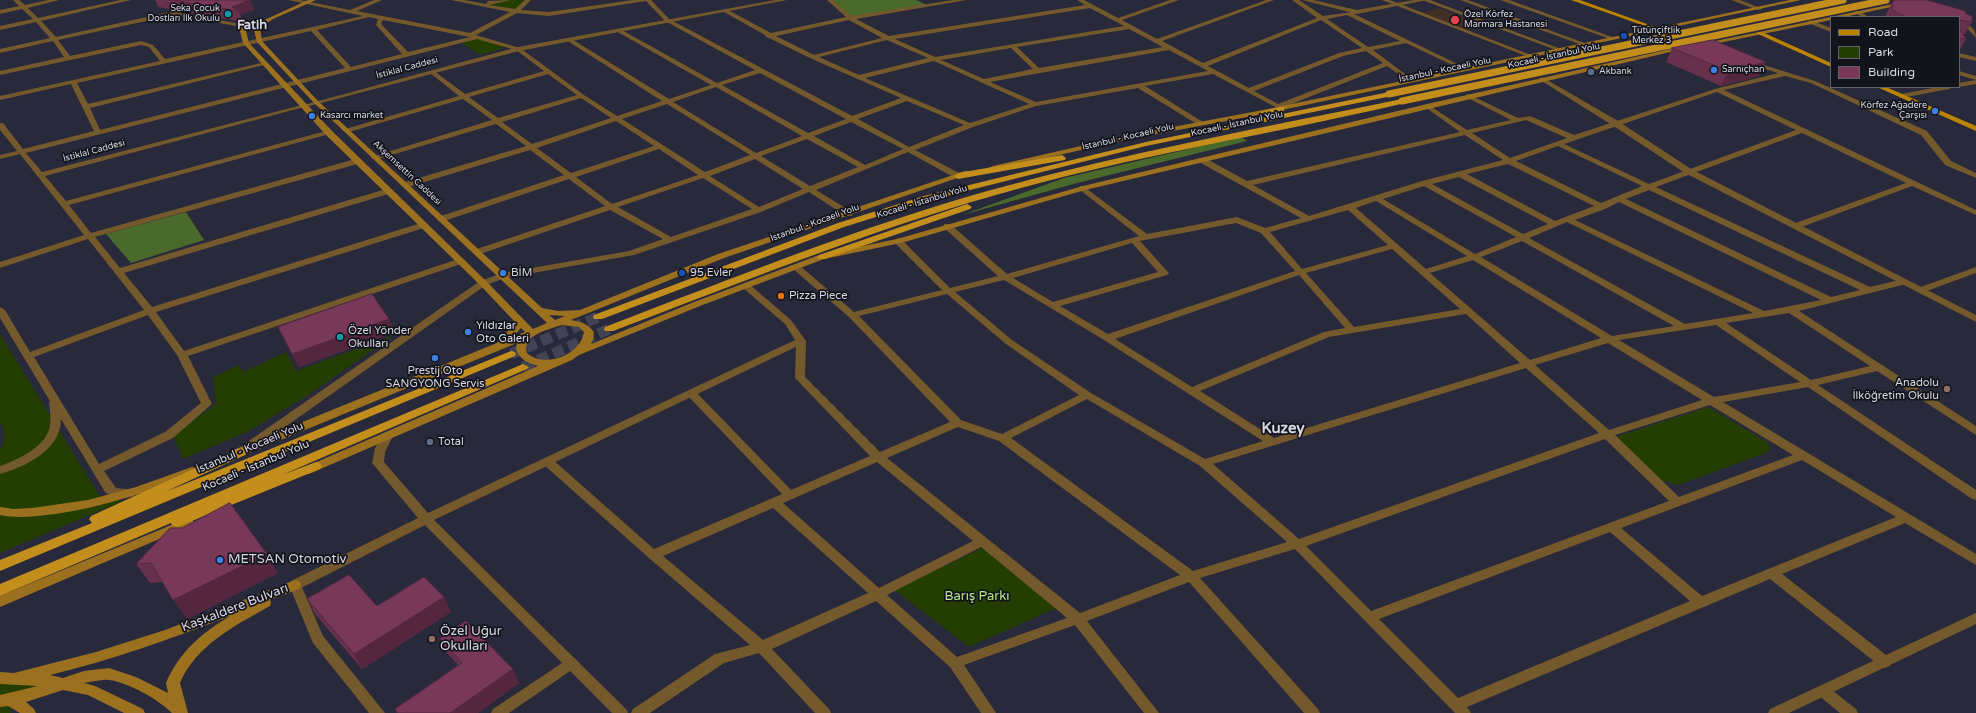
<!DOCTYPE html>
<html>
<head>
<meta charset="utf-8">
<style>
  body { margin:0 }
  #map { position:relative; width:1976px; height:713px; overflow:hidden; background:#29293c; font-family:"Varela Round",sans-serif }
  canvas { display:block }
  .legend { position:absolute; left:1830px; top:16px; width:130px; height:72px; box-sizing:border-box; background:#13131b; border:1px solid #61626b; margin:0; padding:5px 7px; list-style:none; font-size:12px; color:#d7d8e4 }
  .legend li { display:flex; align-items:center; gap:8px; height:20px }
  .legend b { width:20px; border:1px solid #61626b }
</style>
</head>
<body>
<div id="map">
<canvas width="1976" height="713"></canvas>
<ul class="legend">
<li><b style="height:5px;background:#ba8400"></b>Road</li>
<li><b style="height:11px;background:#233e00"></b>Park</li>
<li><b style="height:11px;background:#78385a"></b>Building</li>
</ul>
</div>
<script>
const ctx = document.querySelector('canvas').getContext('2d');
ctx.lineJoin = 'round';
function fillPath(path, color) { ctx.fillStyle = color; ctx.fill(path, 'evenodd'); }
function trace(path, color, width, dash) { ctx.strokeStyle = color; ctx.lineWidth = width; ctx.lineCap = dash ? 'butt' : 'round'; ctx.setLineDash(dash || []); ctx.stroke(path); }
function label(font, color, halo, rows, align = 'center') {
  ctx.font = font + ' "Varela Round",sans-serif'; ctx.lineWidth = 3.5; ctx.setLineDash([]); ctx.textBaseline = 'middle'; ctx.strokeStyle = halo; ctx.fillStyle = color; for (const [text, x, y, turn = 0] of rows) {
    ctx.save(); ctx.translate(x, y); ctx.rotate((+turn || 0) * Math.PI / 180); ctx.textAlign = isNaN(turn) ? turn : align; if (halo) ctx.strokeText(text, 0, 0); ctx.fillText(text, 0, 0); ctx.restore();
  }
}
const medical = new Path2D(`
  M1439,8l50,18 -7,3 -8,-2 -8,3 -45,-17z`);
const green = new Path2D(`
  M508,0h20l-12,11 -36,-6z
  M479,38l26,7 -3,4 -22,6 -18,-12z
  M0,334l99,161 4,2 20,4 -123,52v-104c7,-9 5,-18 0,-27z
  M394,335l-84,59 -61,37 -66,28 -10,-24 43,-31 -3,-27 26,-12 4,7 43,-20 10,19z
  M1708,407l59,35 4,6 -5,5 -88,32 -15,-4 -48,-44z
  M986,546l75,60 -92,41 -75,-57z
  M0,678l63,6 -54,15 2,14h-11z`);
const forest = new Path2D(`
  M830,0h86l11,5 -77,13z
  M1241,137l6,4 -170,42 -115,32 102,-37z
  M186,212l18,28 -73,23 -25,-29z`);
const trunkTunnel = new Path2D(`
  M511,354l87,-37
  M523,367l86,-38`);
const minor = new Path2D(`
  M13,0h6l6,5 23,-5h11l-31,8 10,10 82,-18h11l-90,21 15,16 118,-26 71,14 -3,2 -68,-12 -116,25 12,16 71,-15 12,4 12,14 198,-43 -75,-16h12l50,10 24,-10h8l-25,11 113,22 40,-21 -59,-12h13l22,4 2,-3 23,-1 -22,5 26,4 10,-9h6l-10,10 28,2 84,-12h18l18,19 183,97 49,-18 -91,-40 -41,-20 -3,-1 -1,-2 -41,-23v-2h4l43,23 75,-16 -19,-17h6l18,16 102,-16h14l-111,19 33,17 196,-31 -8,-5h7l34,18 52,-18h9l-57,20 35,19 109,-39h8l-112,41 41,22 114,-45 -25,-18h7l24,16 36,-5v2l-5,1 114,55 -5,1 -57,-27 -33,7 40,30v2h-4l-22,-16 -103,41 -1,2 -2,1 -68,-36 -68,12 58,36 1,2 -4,2 -62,-38 -102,18 -63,21 -58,23 46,24v4h-6l-47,-26 -92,38 36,22v4h-6l-37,-24 -48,20 -127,43 -129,23 -19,7 -235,166h-8l-2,-3 2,-3 237,-164 23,-8 126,-22 34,-12 -53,-29 -130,44h-6l-1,-2 1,-2 131,-44 -36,-27 -125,42h-6v-4l126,-42 -34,-25 -122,37h-3l-4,-2 1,-2 124,-37 -30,-22 -118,35h-6l-1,-2 121,-37 -29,-21 -114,33 -7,-2 117,-34 -29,-23v-2h4l31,23 79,-23 -28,-21 -39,-11 -451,114 16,19 260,-67 6,1 -263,70 21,25 260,-70h6l1,2 -264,72 22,28 264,-74h6l1,2 -1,2 -266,74 25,31 266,-79h6l1,2 -1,2 -268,80 28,34 269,-84 3,-1 4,3 -1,2 -271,85 28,39 274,-92h6l1,2 -1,2 -276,93 24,48 -39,34 -69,33 12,17 18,2 2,3 -2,3c-9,3 -22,2 -29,-4l-44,-73c0,31 -36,48 -61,55v-8c19,-7 47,-19 50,-41 1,-7 0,-15 -1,-22l1,-2 -50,-83v-11l5,3 25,42 114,-42 -56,-71 -88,29v-6l84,-27 -64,-81 -20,5v-4l17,-4 -17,-21v-7h3l20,26 71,-18 -23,-47 -71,16v-4l160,-35 -11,-14 -8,-2 -141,30v-4l64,-14 -11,-16 -53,12v-4l50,-11 -14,-16 -36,8v-4l33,-7 -11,-10 -22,5v-4l19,-4zM646,1l19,20 90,49 -38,13 -97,-54h-4v2l95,54 -42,14 -99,-61h-4v2l96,61 -45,15 -33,-21 -64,-47 -44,-13 41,-22 32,3zM1090,8l34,18 -189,31 -40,-18zM1347,15l53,26 -32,6 -41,-28zM369,17l9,2 -2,6 26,29 -51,13 -34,-37zM383,20l87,17 -62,15 -27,-28zM849,20l33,18 -68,17 -38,-19zM1321,20l41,28 -23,5 -90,35 -41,-22zM1129,29l34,18 -124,21 -22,-21zM311,31l34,37 -245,62 -10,-22 178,-44 -3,-2 -177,42 -11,-21zM887,40l41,18 -69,17 -40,-18zM1011,48l22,21 -49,10 -43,-19zM1169,50l39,21 -172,31 -46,-20zM1366,51l17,12 -105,41 -24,-13 89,-35zM934,61l95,43 -59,19 -105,-45zM760,73l86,46 -38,14 -86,-48zM548,74l29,21 -79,23 -29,-21zM716,87l86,49 -46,17 -83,-51zM581,98l30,20 -79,26 -30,-22zM907,101l57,24 -55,22 -51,-28zM667,104l83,51 -45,17 -83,-53zM616,121l38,25 -83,27 -34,-25zM851,122l52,27 -38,16 -51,-29zM807,139l51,28 -48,19 -49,-30zM659,149l39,26 -86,29 -36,-27zM755,159l48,30 -44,18 -49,-31zM703,178l49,31 -81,28 -53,-30zM148,315l29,40 24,48 -36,29 -66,32 -65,-107z
  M1382,0h8l141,55 -5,1z
  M1422,0h8l131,49 -5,1z
  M1460,0h8l119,44 -5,1z
  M1500,0h9l106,38 -5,1z
  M1731,0h9l23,9 -5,1z
  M1855,11h4l10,6h-7l-7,-4z
  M1810,20l21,8v4l-23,-9 -1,-1z
  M1959,22c10,3 17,5 17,16l-8,-9 -9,-3z
  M1959,53l17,4v4l-17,-4z
  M1751,61l64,20 112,50 24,30 25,12v5l-31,-13 -24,-30 -110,-52 -26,-7 -61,14 252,120v5l-64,-29 -113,42h-6v-4l113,-41 -104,-50 -146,54 214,100 33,-8 5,3 -2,2 -107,27 177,115v9l-99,-64 -59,14 158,105v10l-4,-1 -164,-112 -85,15 253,152v11l-71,-42 -123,51 108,84 2,4 -2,4 -5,2 -5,-2 -110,-87 -303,128 4,6h-16l-160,-164 -95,29 118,131 2,4h-16l-115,-131 -102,39 72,92h-15l-69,-88 -111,40 32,48h-15l-31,-46 -74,-66 -104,48 57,60 2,4h-16l-56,-60 -35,10 -74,50h-19l2,-4 82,-55 35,-9 -101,-87 -105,-93 -2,-3 2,-3h8l102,90 128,-55 -94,-98 -1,-2 1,-2h8l95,98 79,-34 -75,-78 1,-37 2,-2 3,-1 5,3 -1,36 75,75 70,-30 -101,-105 -56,-48 -1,-2 1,-2h6l55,47 88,-22 -47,-47 -1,-2 4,-3 3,1 49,49 48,-12 -54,-48v-4h6l57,50 132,-38 -59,-46v-4h3l64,48 90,-17 28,11 36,-10 -102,-56v-4h6l42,23 213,-49 -35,-25v-2l2,-1 40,26 44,-10 -45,-23v-2l2,-1 50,24 12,-2 44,19 141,-46 63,-16 -29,-9v-2zM1717,92l79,38 -147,54 -85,-40zM1526,120l41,18 -57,20 -38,-25zM1465,135l38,25 -81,21 -113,35 -56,-31zM1558,146l84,40 -41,17 -85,-42zM1508,164l86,42 -39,15 -88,-47zM1459,177l89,47 -25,10 -91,-50zM1424,186l92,51 -41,17 -92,-55zM1649,190l211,100 -29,7 -205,-98zM1376,201l91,55 -41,13 -70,-61zM1619,202l202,98 -57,11 -189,-91 30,-11zM1348,210l40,35 -86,24 -32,-37zM1567,222l186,91 -68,11 -156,-86zM1236,223l25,10 34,38 -187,63 -48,-28 107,-31 2,-2 -2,-2 -27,-30zM1522,241l152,85 -62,10 -131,-79zM1132,243l26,29 -105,30 -40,-24zM1392,249l68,60 -106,18 -48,-54zM1473,260l128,78 -71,22 -100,-87zM1299,275l46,53 -21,4 -132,55 -77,-48zM1004,280l100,60 159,101 -58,18 -114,-66 -79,-53 -57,-48zM947,294l59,50 73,51 -77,39 -41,-14 -102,-104zM1789,313l81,53 -59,14 -85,-57zM1466,314l54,49 -246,75 -74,-47 129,-54zM1716,325l84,57 -86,15 -95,-57zM1608,343l94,57 -93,30 -74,-65zM1526,368l73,65 -300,106 -86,-75zM1087,399l113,67 87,76 -94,29 -182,-133zM1710,405l83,50 -114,42 -64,-62zM958,427l41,14 181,134 -100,38 -193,-155zM1605,439l64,62 -298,110 -65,-65zM1802,460l94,57 -194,79 -81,-68zM877,462l96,79 -94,47 -96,-85zM773,508l95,85 -105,47 -100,-84zM1610,532l80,69 -232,97 -79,-79zM981,547l86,71 -110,39 -70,-62z
  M1959,71l17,5v8l-17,3v-4l17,-3 -17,-5z
  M1938,87h14l-3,2 -48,9 -3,-2 3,-2z
  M1976,267v6l-52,19 -3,1 -5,-3 2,-2z
  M295,580l4,1 2,4 22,51 62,77h-16l-56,-70 -24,-58 2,-4z
  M571,657l5,2 2,4 -2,4 -67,46h-18l2,-4z
  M1823,685l5,2 28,22 2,4h-18l-22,-18 -2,-4 2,-4z`);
const tertiary = new Path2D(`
  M775,0h12l-268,51 -213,56 -6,-1 218,-59z
  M1302,0h11l44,10 57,-10h13l-70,14z
  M1542,77l76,44 73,48 285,146v7l-291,-149 -73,-48 -72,-45 -1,-1z
  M746,283l3,1 42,36 15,21 -2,2 -370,177 192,189 2,4h-16l-187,-188 -126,64 -4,1 -4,-1 -2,-4 2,-4 127,-63 -46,-55 3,-15 9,-15h8l1,3 -8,16 -1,10 44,51 367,-173 -10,-16 -42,-36 -2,-2z
  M1976,613v11l-187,89h-21l2,-4z`);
const secondary = new Path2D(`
  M308,0h8l-43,19 -13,9 2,13 56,60 224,207 16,3 22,-1 138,-56 247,-83h3l4,2 -248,85 -153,62c10,2 16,3 23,12l-1,8 -2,4 103,-42 125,-47 78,-16 186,-53 344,-82 257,-58 3,2 -602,142 -184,53 -77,16 -124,47 -121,49 -7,5 -263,114 -4,-1 -2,-3 2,-3 233,-101c-10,-3 -19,-7 -22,-17l1,-6 -278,114h-8l-2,-3 2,-3 266,-108 15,-17 2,-5 -34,-36 -154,-150 -83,-92 -3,-12 -4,-2 4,-5 12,-3 8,1zM252,25h4l-13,2 1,-1zM254,30l3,12 57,61 233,220 -14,6 -47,-48 -154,-150 -83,-88 -3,-12zM549,315l16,1 -10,4zM562,325l17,2 5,5c-3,23 -40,37 -57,21 -6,-18 23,-24 35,-28zM521,328l4,4 -12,5 7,-8z
  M1790,0h11l-538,114 -138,26 -132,30 -4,-2 4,-2 132,-30 138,-26z
  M1912,0h12l-80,17h-13v3l-127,26 -3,-2z
  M192,467l4,1 2,3 -2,3c-46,17 -92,33 -141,40 -19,2 -36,5 -55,1v-8l13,2 19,-1 56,-8 48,-13z
  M188,518l4,1 2,3 -2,3 -192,82v-11z
  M295,580l4,1 2,4 -2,4 -29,11 1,2 -1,4c-34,19 -74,39 -90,77l8,30h-16c-13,-13 -44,-31 -63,-33 -7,-1 -17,2 -25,3l11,3 48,23 2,4h-21l-36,-18 -25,-5 -37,12 8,7 2,4h-16l-12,-7 -8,1v-12l38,-9 -38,-2v-12l14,1 82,-21 69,-22zM230,616c-28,17 -51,36 -64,67l2,10 -32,-16 -27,-9 -25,3 -21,7 -13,-3c62,-15 121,-36 180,-59z`);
const primary = new Path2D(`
  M1571,0h9l81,29 -5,1z
  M1758,32h4l69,31v4l-73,-33z
  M1877,87h9l90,39v5z`);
const trunk = new Path2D(`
  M1389,92h3v4l-246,50 -216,54 -86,27 -242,92h-8l-1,-2 1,-2 244,-92 86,-27 222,-54z
  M1402,99l4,2 -1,2c-136,32 -275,53 -409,92 -131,37 -256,88 -383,136h-8l-1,-2 1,-2c128,-49 254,-100 386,-137 135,-37 274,-63 411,-91z
  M1281,107h3v4l-21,3 -4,-2z
  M1062,155l4,3 -1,2 -107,19 -4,-3 4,-3z
  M967,204l5,3 -2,2 -145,50h-6l-2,-2 2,-2z
  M511,351l4,1 1,2 -1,2 -515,215v-11l92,-37 -3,-4 2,-3 146,-67h8l2,3 -2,3 -80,37z
  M523,364l6,3 -2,2 -245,106 34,-13 4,1 2,3 -2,3 -138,56 -5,2 -5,-2 -1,-2 -171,73v-12z`);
const trunkBridge = new Path2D(`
  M1389,94l454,-94
  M1402,101l484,-101`);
const wall = new Path2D(`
  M155,0h95l4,10 -14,5 3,7 -85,-15z
  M1893,1l73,13 6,8 -8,13h-1l3,4 -7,12v-34h-73v-3z
  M1672,48l94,14 -7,14 -38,10 -55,-24z
  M389,319l6,13 -96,35 -21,-40z
  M170,528l108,45 -91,46 -25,-37 -12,1 -14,-19z
  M444,597l7,15 -89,57 -47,-55 -8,-15 70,7z
  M440,639l79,44 -41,30h-81l-2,-4 63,-44 -11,-12z`);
const shadedWall = new Path2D(`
  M249,0h1l4,10 -14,5 -1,-4 -7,-4z
  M1766,62l-7,14 -38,10 7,-15z
  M389,319l6,13 -96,35 -7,-13z
  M267,554l11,19 -91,46 -14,-19z
  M444,597l7,15 -89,57 -8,-15z
  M513,669l6,14 -41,30h-28z`);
const building = new Path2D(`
  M173,0h76l-17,7 7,4z
  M1898,0h29l38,11 1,3 6,2v6l-13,-2v-3h-53l-14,-7 1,-9z
  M1959,28l7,11 -7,-1z
  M1713,40l53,22 -38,9 -56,-23z
  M372,294l17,25 -97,35 -14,-27z
  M230,503l37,51 -94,46 -22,-37 -15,1 34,-36h12z
  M349,575l28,31 47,-29 20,20 -90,57 -47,-55z
  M466,621l47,48 -63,44h-52l-3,-4 67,-46 -22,-24z`);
const markers = [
  [228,14,4,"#0f9aa8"],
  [1455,20,5,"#e0444e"],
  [1624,36,4,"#1a4fb4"],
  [1714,70,4,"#3f7fe0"],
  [1591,72,4,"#5c6f8a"],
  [1935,111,4,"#3f7fe0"],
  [312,116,4,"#3f7fe0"],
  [503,273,4,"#3f7fe0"],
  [682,273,4,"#1a4fb4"],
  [781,296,4,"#e8710a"],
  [468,332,4,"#3f7fe0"],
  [340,337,4,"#0f9aa8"],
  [435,358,4,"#3f7fe0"],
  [1947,389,4,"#8d6e63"],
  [430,442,4,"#5c6f8a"],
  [220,560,4,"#3f7fe0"],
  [432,639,4,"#8d6e63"]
];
const farPoinames = [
  ["Seka Çocuk",220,9,"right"],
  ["Dostları İlk Okulu",220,19,"right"],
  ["Özel Körfez",1464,15],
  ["Marmara Hastanesi",1464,25],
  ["Tütünçiftlik",1632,31],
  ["Merkez 3",1632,41],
  ["Sarnıçhan",1722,70],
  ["Akbank",1599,72],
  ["Körfez Ağadere",1927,106,"right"],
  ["Çarşısı",1927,116,"right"],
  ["Kasarcı market",320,116]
];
const farStreetnames = [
  ["Kocaeli - İstanbul Yolu",1554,56,-12],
  ["İstiklal Caddesi",407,68,-15],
  ["İstanbul - Kocaeli Yolu",1445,70,-12],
  ["Kocaeli - İstanbul Yolu",1237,124,-12],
  ["İstanbul - Kocaeli Yolu",1128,137,-13],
  ["İstiklal Caddesi",94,151,-15],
  ["Akşemsettin Caddesi",407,173,43],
  ["Kocaeli - İstanbul Yolu",922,202,-17],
  ["İstanbul - Kocaeli Yolu",815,223,-20]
];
const poiNames = [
  ["BİM",511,273],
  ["95 Evler",690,273],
  ["Pizza Piece",789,296],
  ["Yıldızlar",476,326],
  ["Oto Galeri",476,339],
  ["Özel Yönder",348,331],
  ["Okulları",348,344],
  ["Prestij Oto",435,371,"center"],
  ["SANGYONG Servis",435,384,"center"],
  ["Anadolu",1939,383,"right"],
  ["İlköğretim Okulu",1939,396,"right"],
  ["Total",438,442]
];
const streetNames = [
  ["İstanbul - Kocaeli Yolu",250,448,-23],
  ["Kocaeli - İstanbul Yolu",256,466,-23]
];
const farDistrictnames = [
  ["Fatih",252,26]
];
const nearPoinames = [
  ["METSAN Otomotiv",228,560],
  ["Özel Uğur",440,632],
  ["Okulları",440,647]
];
const nearParknames = [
  ["Barış Parkı",977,597]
];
const nearStreetnames = [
  ["Kaşkaldere Bulvarı",235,608,-21]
];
const districtNames = [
  ["Kuzey",1283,429]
];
fillPath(medical, '#402e27');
fillPath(green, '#233e00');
fillPath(forest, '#496a2a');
trace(trunkTunnel, '#434355', 11, [11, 5.5]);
fillPath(minor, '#73592b');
fillPath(tertiary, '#73592b');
fillPath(secondary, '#9b711f');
fillPath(primary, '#ba8400');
fillPath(trunk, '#c38e1c');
trace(trunkBridge, '#c38e1c', 7);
fillPath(wall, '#67304d');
fillPath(shadedWall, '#54273f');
fillPath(building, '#78385a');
trace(building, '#54273f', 1);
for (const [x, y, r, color] of markers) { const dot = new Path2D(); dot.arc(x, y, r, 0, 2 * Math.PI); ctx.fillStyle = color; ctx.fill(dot); trace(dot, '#13131b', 1.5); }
label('9px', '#d7d8e4', '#13131b', farPoinames, 'left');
label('9px', '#d7d8e4', '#13131b', farStreetnames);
label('11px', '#d7d8e4', '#13131b', poiNames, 'left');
label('11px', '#d7d8e4', '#13131b', streetNames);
label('bold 13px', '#d7d8e4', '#13131b', farDistrictnames);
label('13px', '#d7d8e4', '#13131b', nearPoinames, 'left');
label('13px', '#b5e68b', '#13131b', nearParknames);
label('13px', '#d7d8e4', '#13131b', nearStreetnames);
label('bold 15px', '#d7d8e4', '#13131b', districtNames);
</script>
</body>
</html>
